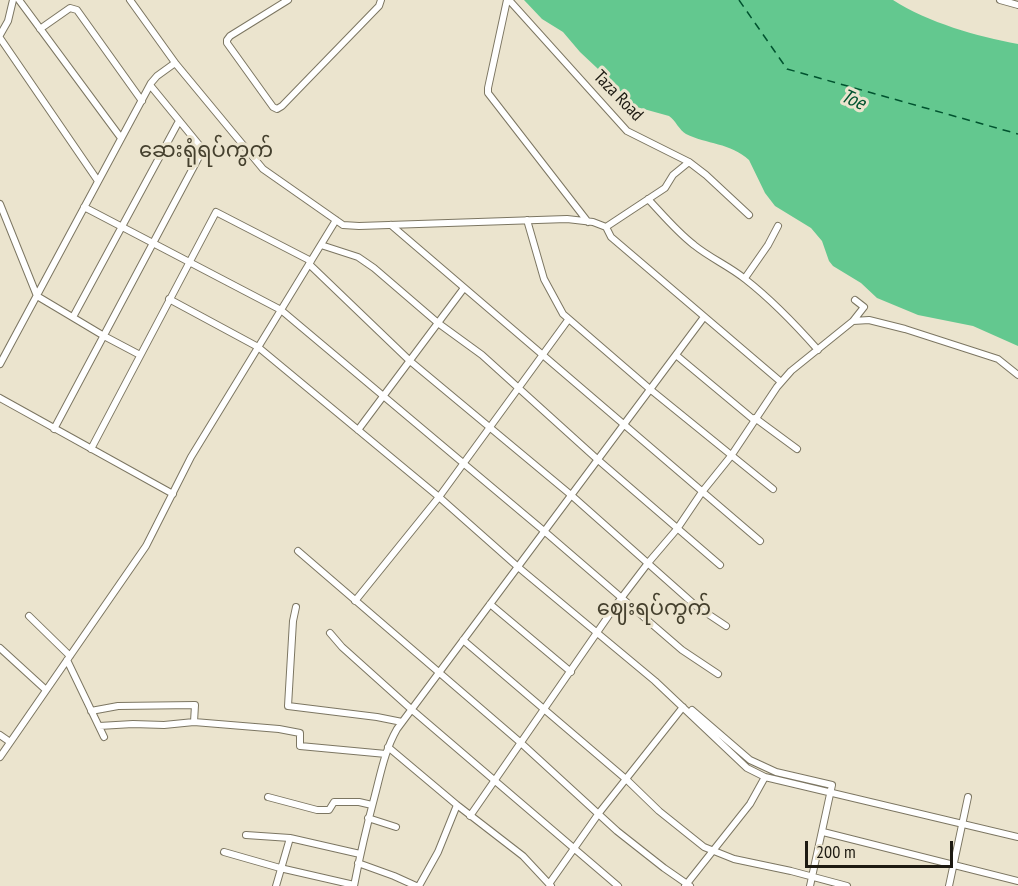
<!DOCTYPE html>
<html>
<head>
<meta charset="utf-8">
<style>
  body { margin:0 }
  #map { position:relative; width:1018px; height:886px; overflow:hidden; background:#ebe4ce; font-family:"PT Sans Narrow",sans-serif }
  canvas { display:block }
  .scale { position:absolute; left:805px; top:841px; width:148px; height:27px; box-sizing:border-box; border:3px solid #1d1a12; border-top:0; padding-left:8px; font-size:18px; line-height:21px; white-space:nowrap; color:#1d1a12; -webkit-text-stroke:4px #ebe4ce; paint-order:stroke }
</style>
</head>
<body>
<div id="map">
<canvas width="1018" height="886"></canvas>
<div class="scale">200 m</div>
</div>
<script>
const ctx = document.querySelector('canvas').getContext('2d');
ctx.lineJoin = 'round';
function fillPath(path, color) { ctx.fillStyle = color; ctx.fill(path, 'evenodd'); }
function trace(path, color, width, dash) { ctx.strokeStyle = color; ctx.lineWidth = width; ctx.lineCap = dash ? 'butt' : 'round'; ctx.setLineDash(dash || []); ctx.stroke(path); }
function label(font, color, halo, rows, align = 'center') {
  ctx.font = font + ' "PT Sans Narrow","Noto Sans Myanmar",sans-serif'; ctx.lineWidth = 6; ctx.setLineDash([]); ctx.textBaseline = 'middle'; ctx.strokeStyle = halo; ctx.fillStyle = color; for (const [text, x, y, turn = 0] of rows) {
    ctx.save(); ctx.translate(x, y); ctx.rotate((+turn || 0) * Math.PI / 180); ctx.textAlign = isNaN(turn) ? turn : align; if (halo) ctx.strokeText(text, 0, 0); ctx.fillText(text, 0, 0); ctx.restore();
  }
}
const water = new Path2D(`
  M524,0h369c36,23 83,36 125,44v302l-45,-20 -55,-11 -41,-17 -16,-15 -28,-17 -4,-5 -7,-20 -11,-13 -36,-22 -10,-13 -16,-33c-18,-17 -43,-16 -63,-26 -7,-4 -10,-13 -17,-18l-36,-10 -19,-22 -34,-32 -17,-20 -21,-13z`);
const ferry = new Path2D(`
  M739,0l48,69 231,65`);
const minor = new Path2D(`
  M19,0l102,138
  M130,0l46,64 87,105 80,56 16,1 208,-7 26,3 13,5 5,10 170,145
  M288,0l-58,36 -3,4v3l46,64 4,2 5,-3 97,-100 2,-6
  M507,0l-19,88v5l100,129
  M509,0l118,131 62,31 17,13 43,40
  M1000,0l18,5
  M40,29l30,-21 7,2 65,91
  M0,35l8,-14 5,-21
  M0,38l98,143
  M648,199c15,16 29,33 46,46 16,13 35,21 51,34 27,21 50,45 73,71
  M0,204l37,92 67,40 36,19
  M84,207l197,103 263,221 138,119 36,24
  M527,220l17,59 19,35 88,76 122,99
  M391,225l369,316
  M606,227l59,-39 8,-13 16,-13
  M321,245l37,12 16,11 64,55 44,32 115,104 123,106
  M309,264l101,97 161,134 125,111 30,20
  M745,278l23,-33 10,-19
  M169,299l89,48 181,150 79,70 137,114 92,87 18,9 253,60
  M73,317l106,-196
  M853,321l11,-14 -9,-7
  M676,355l78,65
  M0,364l151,-281 6,-7 18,-13
  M0,398l173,96
  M755,418l42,31
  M54,429l147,-276 -1,-7 -50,-61
  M358,430l106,-142
  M91,449l125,-237 95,49
  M298,551l223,192 96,88 47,37 26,18
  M355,601l84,-104 129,-177
  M490,604l81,68
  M296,607l-3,14 -5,85 89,11 25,5
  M29,616l41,40
  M330,633l12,14 69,62 207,177
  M463,640l164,140 32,31 45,36 30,12 57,12 56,15
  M0,648l46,42
  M67,660l37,77
  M692,710l58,50 26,12 56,13 -22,101
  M91,711l27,-5 77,-1 -1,17
  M99,726l34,-2 31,1 30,-3 85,7 21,4v13l86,8
  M0,735l10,7
  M388,747l69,58 66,51 28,30
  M0,757l146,-211 45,-89 145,-237
  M268,797l49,13h12l5,-8h25l13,3
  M470,816l146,-211 32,-42 29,-34 25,-37 29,-36 46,-69 14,-16 62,-50 16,-1 36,9 93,30 20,16
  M368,818l28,9
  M823,832l195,49
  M246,835l44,3 70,16
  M224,852l56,16 74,17
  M358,863l36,13 22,10
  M549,884l50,-71 84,-106
  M276,886l14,-48
  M354,886c6,-31 13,-61 21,-91 6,-23 10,-45 22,-66l307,-412
  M419,886l19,-34 19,-47
  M685,886l65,-82 15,-27
  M949,886l19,-89`);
const streetNames = [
  ["Taza Road",618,96,46]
];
const waterNames = [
  ["Toe",853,100,24]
];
const quarterNames = [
  ["ဆေးရုံရပ်ကွက်",206,151],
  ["ဈေးရပ်ကွက်",654,609]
];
fillPath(water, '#63c88f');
trace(ferry, '#00532f', 1.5, [8, 6]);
trace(minor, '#7c7662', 8);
trace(minor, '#fff', 6);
label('18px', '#1d1a12', '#ebe4ce', streetNames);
label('italic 20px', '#00532f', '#ebe4ce', waterNames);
label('21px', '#45402e', '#ebe4ce', quarterNames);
</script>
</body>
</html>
